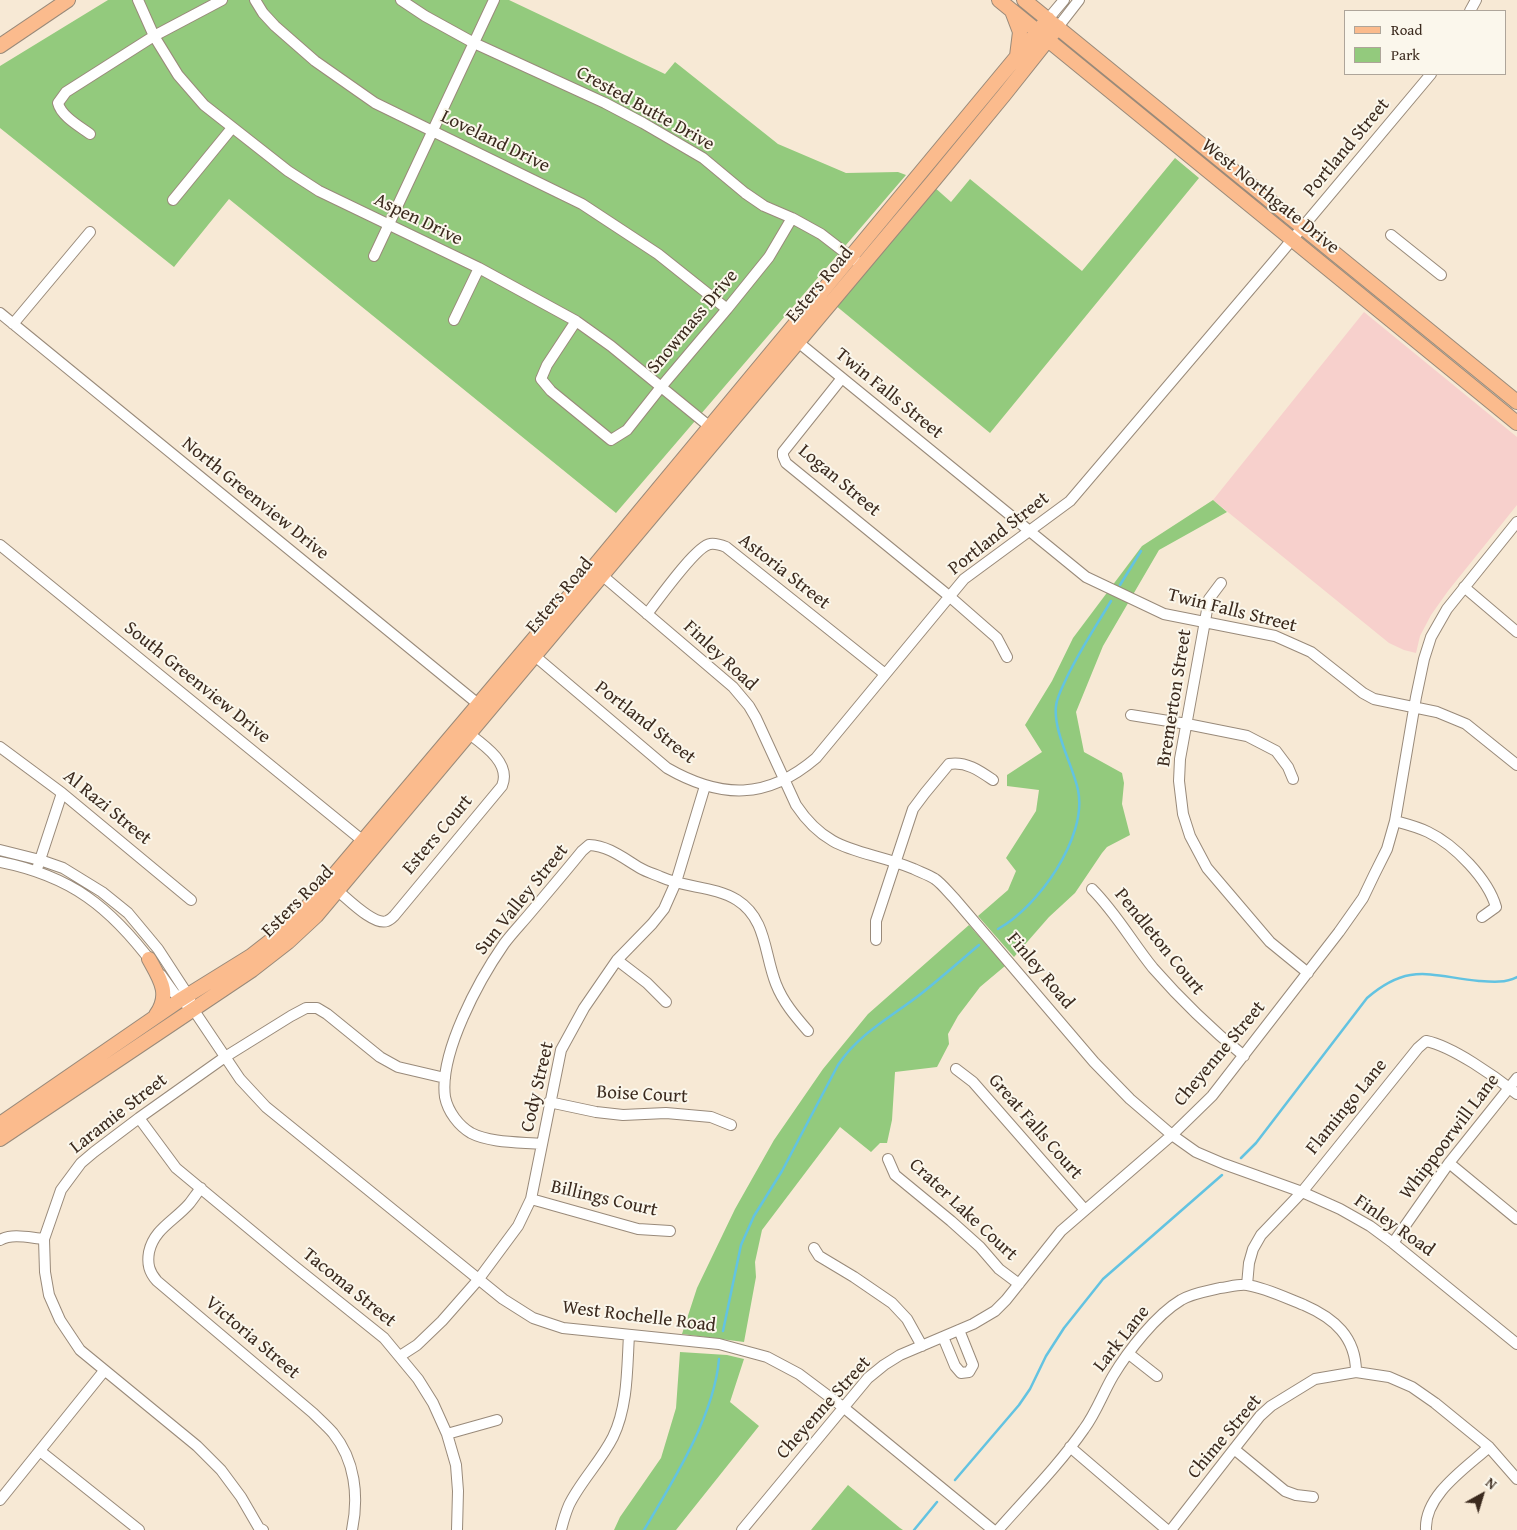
<!DOCTYPE html>
<html>
<head>
<meta charset="utf-8">
<style>
  body { margin:0 }
  #map { position:relative; width:1517px; height:1530px; overflow:hidden; background:#f7e9d5; font-family:"Gentium Book Plus",serif }
  canvas { display:block }
  .legend { position:absolute; left:1344px; top:10px; width:162px; height:65px; box-sizing:border-box; background:#fbf7ec; border:1px solid #aea59a; margin:0; padding:6px 9px; list-style:none; font-size:15px; color:#3b2a1e }
  .legend li { display:flex; align-items:center; gap:10px; height:25px }
  .legend b { width:25px; border:1px solid #aea59a }
  .north { position:absolute; left:1457px; top:1470px; width:50px; height:50px; -webkit-text-stroke:4px #fbf7ec; paint-order:stroke; rotate:39deg; font-size:14px; font-weight:700; line-height:20px; text-align:center; color:#3b2a1e }
  .north::after { content:''; display:block; margin:auto; width:18px; height:22px; background:#3b2a1e; clip-path:polygon(50% 0,100% 100%,50% 72%,0 100%) }
</style>
</head>
<body>
<div id="map">
<canvas width="1517" height="1530"></canvas>
<ul class="legend">
<li><b style="height:6px;background:#fbbb8d"></b>Road</li>
<li><b style="height:14px;background:#93ca7d"></b>Park</li>
</ul>
<div class="north">N</div>
</div>
<script>
const ctx = document.querySelector('canvas').getContext('2d');
ctx.lineJoin = 'round';
function fillPath(path, color) { ctx.fillStyle = color; ctx.fill(path, 'evenodd'); }
function trace(path, color, width, dash) { ctx.strokeStyle = color; ctx.lineWidth = width; ctx.lineCap = dash ? 'butt' : 'round'; ctx.setLineDash(dash || []); ctx.stroke(path); }
function label(font, color, halo, rows, align = 'center') {
  ctx.font = font + ' "Gentium Book Plus",serif'; ctx.lineWidth = 4; ctx.setLineDash([]); ctx.textBaseline = 'middle'; ctx.strokeStyle = halo; ctx.fillStyle = color; for (const [text, x, y, turn = 0] of rows) {
    ctx.save(); ctx.translate(x, y); ctx.rotate((+turn || 0) * Math.PI / 180); ctx.textAlign = isNaN(turn) ? turn : align; if (halo) ctx.strokeText(text, 0, 0); ctx.fillText(text, 0, 0); ctx.restore();
  }
}
const built = new Path2D(`
  M1364,312l153,125v68l-69,86 -17,24 -11,21 -4,17 -12,-3 -15,-7 -176,-143z`);
const green = new Path2D(`
  M108,0h401l156,74 10,-12 103,82 68,29 52,-1 8,3 -290,338 -387,-314 -55,68 -174,-139v-62z
  M1175,158l24,20 -209,255 -155,-128 98,-119 18,16 19,-23 112,92z
  M1213,500l14,12 -68,38 -56,96 -27,66 8,40 38,21 2,10 -2,21 8,31 -23,12 -5,6 -27,40 -26,24 -35,40 -36,-41 30,-26 8,-19 -10,-13 30,-47 3,-21 -32,-4v-11l35,-23 -17,-27 27,-44 21,-43 69,-92z
  M969,925l36,41 -25,21 -22,29 -10,18 1,10 -12,23 -42,5 -3,48 -5,23h-7l-9,9 -31,-25 -78,103 -7,32 1,15 -12,65 -62,-8 15,-46 38,-79 39,-69 49,-71 45,-55z
  M680,1352l47,3 17,4 -14,43 29,24 -83,104h-62l6,-13 41,-59 15,-50z
  M848,1485l52,43 3,2h-92z`);
const stream = new Path2D(`
  M1120,585l21,-34
  M998,929c40,-22 90,-92 80,-139 -5,-24 -25,-59 -22,-84 1,-10 7,-20 11,-29 13,-27 29,-51 44,-76
  M1241,1158l15,-15 111,-145c42,-36 63,-22 112,-17 14,1 26,2 38,-4
  M723,1331l18,-86 13,-29 28,-45 56,-106c21,-32 55,-49 84,-72 20,-16 38,-32 57,-48
  M955,1480l64,-75 11,-16 16,-33 18,-28 39,-49 119,-104
  M644,1530c29,-49 70,-113 75,-171
  M914,1530l23,-28`);
const minor = new Path2D(`
  M138,0l16,36 24,39 26,30 84,66 31,20 160,77 97,53 35,25 104,85
  M255,0l8,13 12,13 40,35 60,42 207,101 76,50 69,55
  M401,0l24,16 49,27 131,60 38,20 60,35 42,35 19,13 28,12 29,16 35,27
  M1470,11l6,-11
  M1048,19l16,-19
  M1058,27l21,-27
  M90,134c-11,-8 -29,-18 -32,-31l8,-11 88,-56 68,-36
  M173,200l59,-72
  M1391,235l50,40
  M374,256l120,-256
  M0,313l483,395
  M454,320l25,-52
  M576,321l-29,44 -6,14 10,12 60,49 16,-10 34,-43 66,-78 42,-52 23,-39
  M13,324l77,-92
  M793,338l293,239 78,37 111,22 36,16 52,41 11,6 63,13 29,12 51,41
  M842,378l-59,74v4l3,7 163,133 48,42 10,19
  M0,545l368,300
  M597,571l136,116 16,19 7,12 40,87c34,51 68,43 118,64 6,3 15,6 21,10 7,5 13,13 19,19l140,164 36,37 42,36 24,17 28,12 78,28 38,17 30,17 23,17 124,101
  M1221,583l-12,16 -29,160 -1,22 4,33 7,22 17,32 63,74 38,31
  M1464,587l53,45
  M647,614c11,-14 49,-68 63,-70 6,-1 11,1 16,3l159,127
  M529,651l138,117c54,31 100,32 149,-10l148,-179 106,-78 205,-241 156,-186
  M1131,715l56,9 60,12 29,15 12,16 5,12
  M0,747l62,46 129,107
  M1395,821c11,3 23,6 33,11 27,13 60,47 68,75l-14,10
  M0,850l40,10 23,8 39,24 26,21 30,36 30,46 5,14 47,70 26,28 237,192 30,19 30,10 156,16 48,13 32,17 44,33 150,123
  M0,862c71,14 110,45 153,102
  M38,866l24,-73
  M1092,889c24,24 40,53 61,79 28,32 58,61 91,88
  M338,891c10,8 36,35 49,30 3,-1 5,-3 7,-5l108,-130c10,-24 -21,-43 -38,-56
  M876,940v-19l37,-112 12,-16 24,-29c17,-3 31,7 44,16
  M617,960l30,23 19,19
  M161,975l13,18 12,11
  M956,1069l17,13 112,128
  M549,1102l47,10 27,3 43,-2 45,4 20,8
  M139,1118l37,50 117,97 91,73 34,41 15,24 14,31 9,31 2,26 -1,39
  M542,1144c-21,-2 -52,-1 -71,-11 -12,-7 -23,-21 -26,-36 -6,-44 34,-117 59,-153 8,-11 18,-21 27,-32 17,-20 34,-40 51,-61l7,-6c20,1 34,13 51,23 7,4 14,6 21,9 24,11 54,9 76,23 30,19 27,54 39,84 7,18 19,32 32,47
  M888,1159l7,16 56,46 29,26 19,22 20,15
  M1449,1163l68,56
  M201,1188c-4,5 -8,11 -12,16 -15,17 -35,25 -40,48 -2,12 0,20 8,29l156,132c7,7 14,13 20,20 22,27 26,63 19,97
  M531,1199l107,30 32,2
  M0,1240c13,-7 30,-2 44,-1
  M1393,1243l56,-80 68,-85
  M814,1248l5,8 35,21 38,26 15,16 15,27
  M1247,1285l2,-22 4,-14 8,-14 41,-43 116,-144 8,-7c26,5 70,36 91,53
  M943,1337l12,29 6,7 8,-1 4,-7 -14,-35
  M1129,1354l28,22
  M400,1356l17,-11 25,-24 36,-41 40,-54 13,-27 30,-149 23,-42 33,-48 35,-36 12,-15 12,-27 29,-96
  M447,1434l50,-14
  M1070,1447l97,83
  M1234,1449l51,42 11,4 17,2
  M40,1451l99,79
  M0,1500l104,-129
  M263,1530l-4,-2 -18,-31 -20,-27 -24,-24 -117,-96 -20,-30 -11,-25 -4,-23 -1,-33 17,-49 20,-27 13,-11 45,-34 86,-61 66,-41 15,-8h11l10,6 53,43 18,10 47,11
  M561,1530c2,-8 5,-18 8,-25 11,-23 32,-44 44,-68 15,-31 14,-69 16,-102
  M742,1530l126,-152 16,-13 16,-10 73,-31 22,-13 11,-11 55,-69 111,-96 40,-39 127,-164 24,-34 11,-23 13,-26 8,-28 21,-124 8,-38 7,-22 16,-28 70,-87
  M998,1530c29,-33 61,-65 86,-101 12,-16 19,-36 29,-53 15,-25 43,-61 68,-76 11,-7 27,-9 39,-12 9,-1 18,-4 27,-3 19,3 39,13 57,20 30,13 52,32 52,67
  M1171,1530l63,-81 26,-33 11,-10 44,-27 41,-7 33,5 23,10 23,16 54,44 28,32
  M1426,1530c-2,-35 40,-62 63,-83`);
const major = new Path2D(`
  M999,0l518,423
  M1024,0l493,402
  M1012,11l8,21 -3,24
  M0,46l68,-46
  M149,959c11,20 22,35 7,56
  M0,1124l180,-124 71,-44 32,-25 24,-24 236,-279 505,-609
  M0,1139l252,-169 36,-28 28,-26 618,-736 70,-85 54,-68`);
const streetNames = [
  ["Crested Butte Drive",645,109,29],
  ["Loveland Drive",495,142,26],
  ["Portland Street",1347,148,-50],
  ["West Northgate Drive",1270,197,39],
  ["Aspen Drive",418,220,26],
  ["Esters Road",820,285,-50],
  ["Snowmass Drive",693,322,-50],
  ["Twin Falls Street",889,394,39],
  ["Logan Street",839,481,40],
  ["North Greenview Drive",255,499,39],
  ["Portland Street",999,534,-38],
  ["Astoria Street",784,572,38],
  ["Esters Road",560,596,-50],
  ["Twin Falls Street",1232,611,14],
  ["Finley Road",720,656,43],
  ["South Greenview Drive",197,683,39],
  ["Bremerton Street",1175,698,-81],
  ["Portland Street",645,723,38],
  ["Al Razi Street",107,808,39],
  ["Esters Court",438,835,-50],
  ["Sun Valley Street",522,900,-51],
  ["Esters Road",298,902,-45],
  ["Pendleton Court",1159,942,51],
  ["Finley Road",1040,971,50],
  ["Cheyenne Street",1220,1054,-50],
  ["Cody Street",538,1087,-77],
  ["Boise Court",642,1095,3],
  ["Flamingo Lane",1347,1107,-51],
  ["Laramie Street",119,1114,-38],
  ["Great Falls Court",1035,1127,49],
  ["Whippoorwill Lane",1450,1137,-53],
  ["Billings Court",604,1199,13],
  ["Crater Lake Court",963,1210,43],
  ["Finley Road",1394,1226,35],
  ["Tacoma Street",349,1288,39],
  ["West Rochelle Road",639,1317,7],
  ["Victoria Street",252,1338,40],
  ["Lark Lane",1122,1339,-52],
  ["Cheyenne Street",824,1408,-48],
  ["Chime Street",1225,1437,-50]
];
fillPath(built, '#f7d0cc');
fillPath(green, '#93ca7d');
trace(stream, '#63c3e1', 2.5);
trace(minor, '#998a7a', 12);
trace(major, '#998a7a', 16);
trace(minor, '#fff', 10);
trace(major, '#fbbb8d', 14);
label('19px', '#3b2a1e', '#fbf7ec', streetNames);
</script>
</body>
</html>
